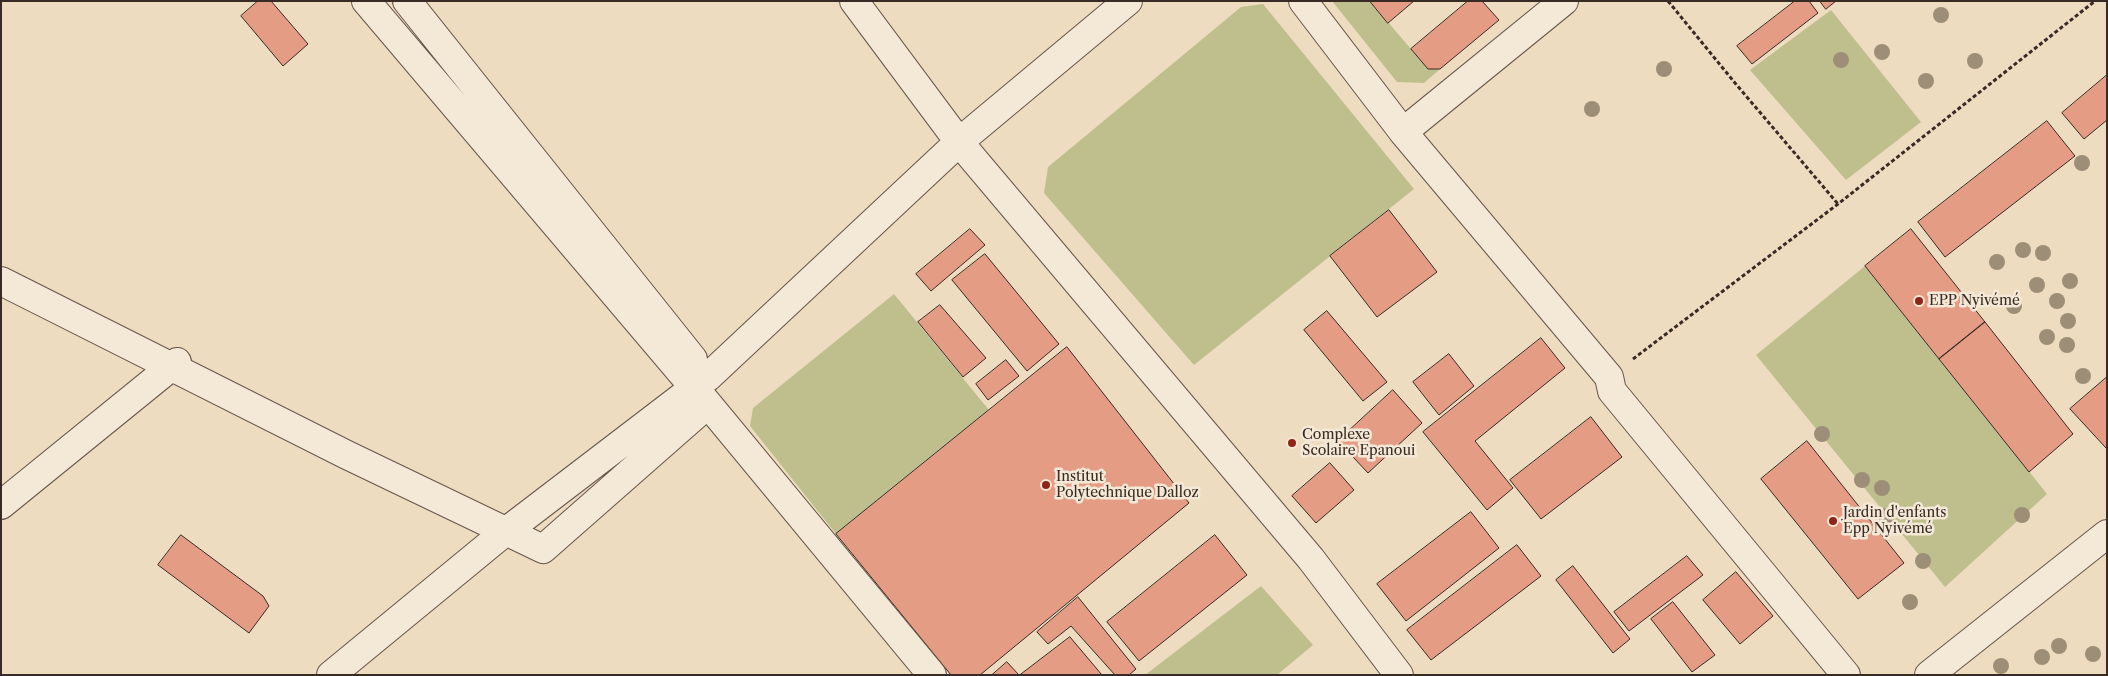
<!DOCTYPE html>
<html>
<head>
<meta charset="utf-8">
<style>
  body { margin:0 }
  #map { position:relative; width:2108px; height:676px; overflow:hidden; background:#eedcc0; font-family:"Libre Caslon Text",serif }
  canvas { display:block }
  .frame { position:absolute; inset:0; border:2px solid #382a24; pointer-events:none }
</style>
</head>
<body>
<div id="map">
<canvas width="2108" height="676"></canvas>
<div class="frame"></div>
</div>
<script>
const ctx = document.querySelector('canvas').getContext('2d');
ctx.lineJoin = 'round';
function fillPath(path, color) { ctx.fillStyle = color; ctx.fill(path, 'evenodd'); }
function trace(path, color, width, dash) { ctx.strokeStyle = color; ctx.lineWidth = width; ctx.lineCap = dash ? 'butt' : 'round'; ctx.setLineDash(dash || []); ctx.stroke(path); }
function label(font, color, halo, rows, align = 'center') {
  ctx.font = font + ' "Libre Caslon Text",serif'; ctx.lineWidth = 5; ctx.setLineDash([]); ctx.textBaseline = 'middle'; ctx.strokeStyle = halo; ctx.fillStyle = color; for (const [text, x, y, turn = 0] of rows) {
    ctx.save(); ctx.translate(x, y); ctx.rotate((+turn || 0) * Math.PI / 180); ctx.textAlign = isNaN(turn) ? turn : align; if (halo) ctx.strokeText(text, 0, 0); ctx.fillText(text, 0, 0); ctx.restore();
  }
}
const green = new Path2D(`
  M1332,1h38l58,68h12l-16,14 -27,-1z
  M1263,4l151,185 -220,176 -150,-172 4,-26 193,-160z
  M1831,10l90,112 -75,58 -96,-110z
  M1865,266l182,228 -102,93 -189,-232z
  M894,294l95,116 -153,124 -86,-108 3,-18z
  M1261,586l52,59 -36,30h-132z`);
const building = new Path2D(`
  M258,1h13l37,43 -25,22 -42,-50z
  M1370,1h44l-26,22z
  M1468,1h14l17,19 -59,49h-12l-17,-20z
  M1795,1h14l9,12 -66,51 -15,-18z
  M1820,1h16l-10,8z
  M2107,75v45l-23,19 -22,-26z
  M2047,121l28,35 -130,101 -27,-35z
  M1389,210l48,62 -60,45 -47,-61z
  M970,229l15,16 -54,46 -15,-17z
  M1911,229l74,93 -46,37 -74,-93z
  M985,254l74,90 -32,27 -75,-91z
  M940,305l46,53 -23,19 -45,-55z
  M1327,311l60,71 -24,19 -59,-71z
  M1985,322l88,112 -44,38 -90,-113z
  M1541,338l24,30 -90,73 38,47 -26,22 -64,-78z
  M1067,347l122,156 -209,172h-29l-115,-141z
  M1449,354l25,32 -35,29 -26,-33z
  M1006,360l13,16 -31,24 -12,-16z
  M2107,377v70l-1,1 -36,-39z
  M1393,390l29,33 -54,50 -30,-32z
  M1591,417l31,40 -81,62 -31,-39z
  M1807,441l97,122 -46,36 -97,-120z
  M1330,463l24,27 -38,33 -24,-27z
  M1471,512l28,36 -93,73 -29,-37z
  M181,535l82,61 6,10 -20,27 -91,-68z
  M1215,535l32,40 -108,86 -32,-39z
  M1517,545l24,31 -110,84 -24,-30z
  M1687,556l16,19 -74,56 -15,-19z
  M1573,566l57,73 -17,14 -57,-73z
  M1736,572l37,44 -33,28 -37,-44z
  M1078,597l58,72 -7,6h-14l-44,-49 -23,18 -11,-12z
  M1673,602l42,53 -23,17 -41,-53z
  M1070,637l32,38h-82z
  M1007,662l12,13h-27z`);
const path = new Path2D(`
  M1668,1l67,82 103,121
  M1633,359l205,-155 257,-203`);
const minor = new Path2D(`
  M366,1l342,403 224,271
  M407,1l286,358
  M854,1l105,141 352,417 88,116
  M1303,1l100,131 206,245 3,14 234,284
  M1403,132l161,-131
  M1,281l346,174 196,94 165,-145
  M1,505l176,-143
  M331,675l169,-139 208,-159 251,-235 169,-141
  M1929,675l178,-141`);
const trees = [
  [1941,15],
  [1882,52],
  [1841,60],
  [1975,61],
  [1664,69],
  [1926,81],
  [1592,109],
  [2082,163],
  [2023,250],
  [2043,253],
  [1997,262],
  [2070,281],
  [2037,285],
  [2057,301],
  [2014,306],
  [2068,321],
  [2047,337],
  [2067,345],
  [2083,376],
  [1822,434],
  [1862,480],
  [1882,488],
  [2022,515],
  [1886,516],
  [1923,561],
  [1910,602],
  [2059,646],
  [2093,654],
  [2042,657],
  [2001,666]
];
const markers = [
  [1919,301,5,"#8f2418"],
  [1292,443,5,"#8f2418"],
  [1046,485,5,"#8f2418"],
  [1833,521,5,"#8f2418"]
];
const poiNames = [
  ["EPP Nyivémé",1929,301],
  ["Complexe",1302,435],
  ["Scolaire Epanoui",1302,451],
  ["Institut",1056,477],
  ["Polytechnique Dalloz",1056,493],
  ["Jardin d'enfants",1843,513],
  ["Epp Nyivémé",1843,529]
];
fillPath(green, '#bfbf8e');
fillPath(building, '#e59c84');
trace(building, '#382a24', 1);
trace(minor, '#66564b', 30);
trace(path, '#382a24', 3, [4, 2.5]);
trace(minor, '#f4e8d6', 28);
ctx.fillStyle = '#9d8e78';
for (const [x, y] of trees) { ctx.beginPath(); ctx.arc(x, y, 8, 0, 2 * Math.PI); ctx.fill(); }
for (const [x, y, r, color] of markers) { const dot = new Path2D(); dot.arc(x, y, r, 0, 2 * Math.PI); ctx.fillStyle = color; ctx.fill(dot); trace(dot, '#f4e8d6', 2); }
label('14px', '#382a24', '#f4e8d6', poiNames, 'left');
</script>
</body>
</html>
